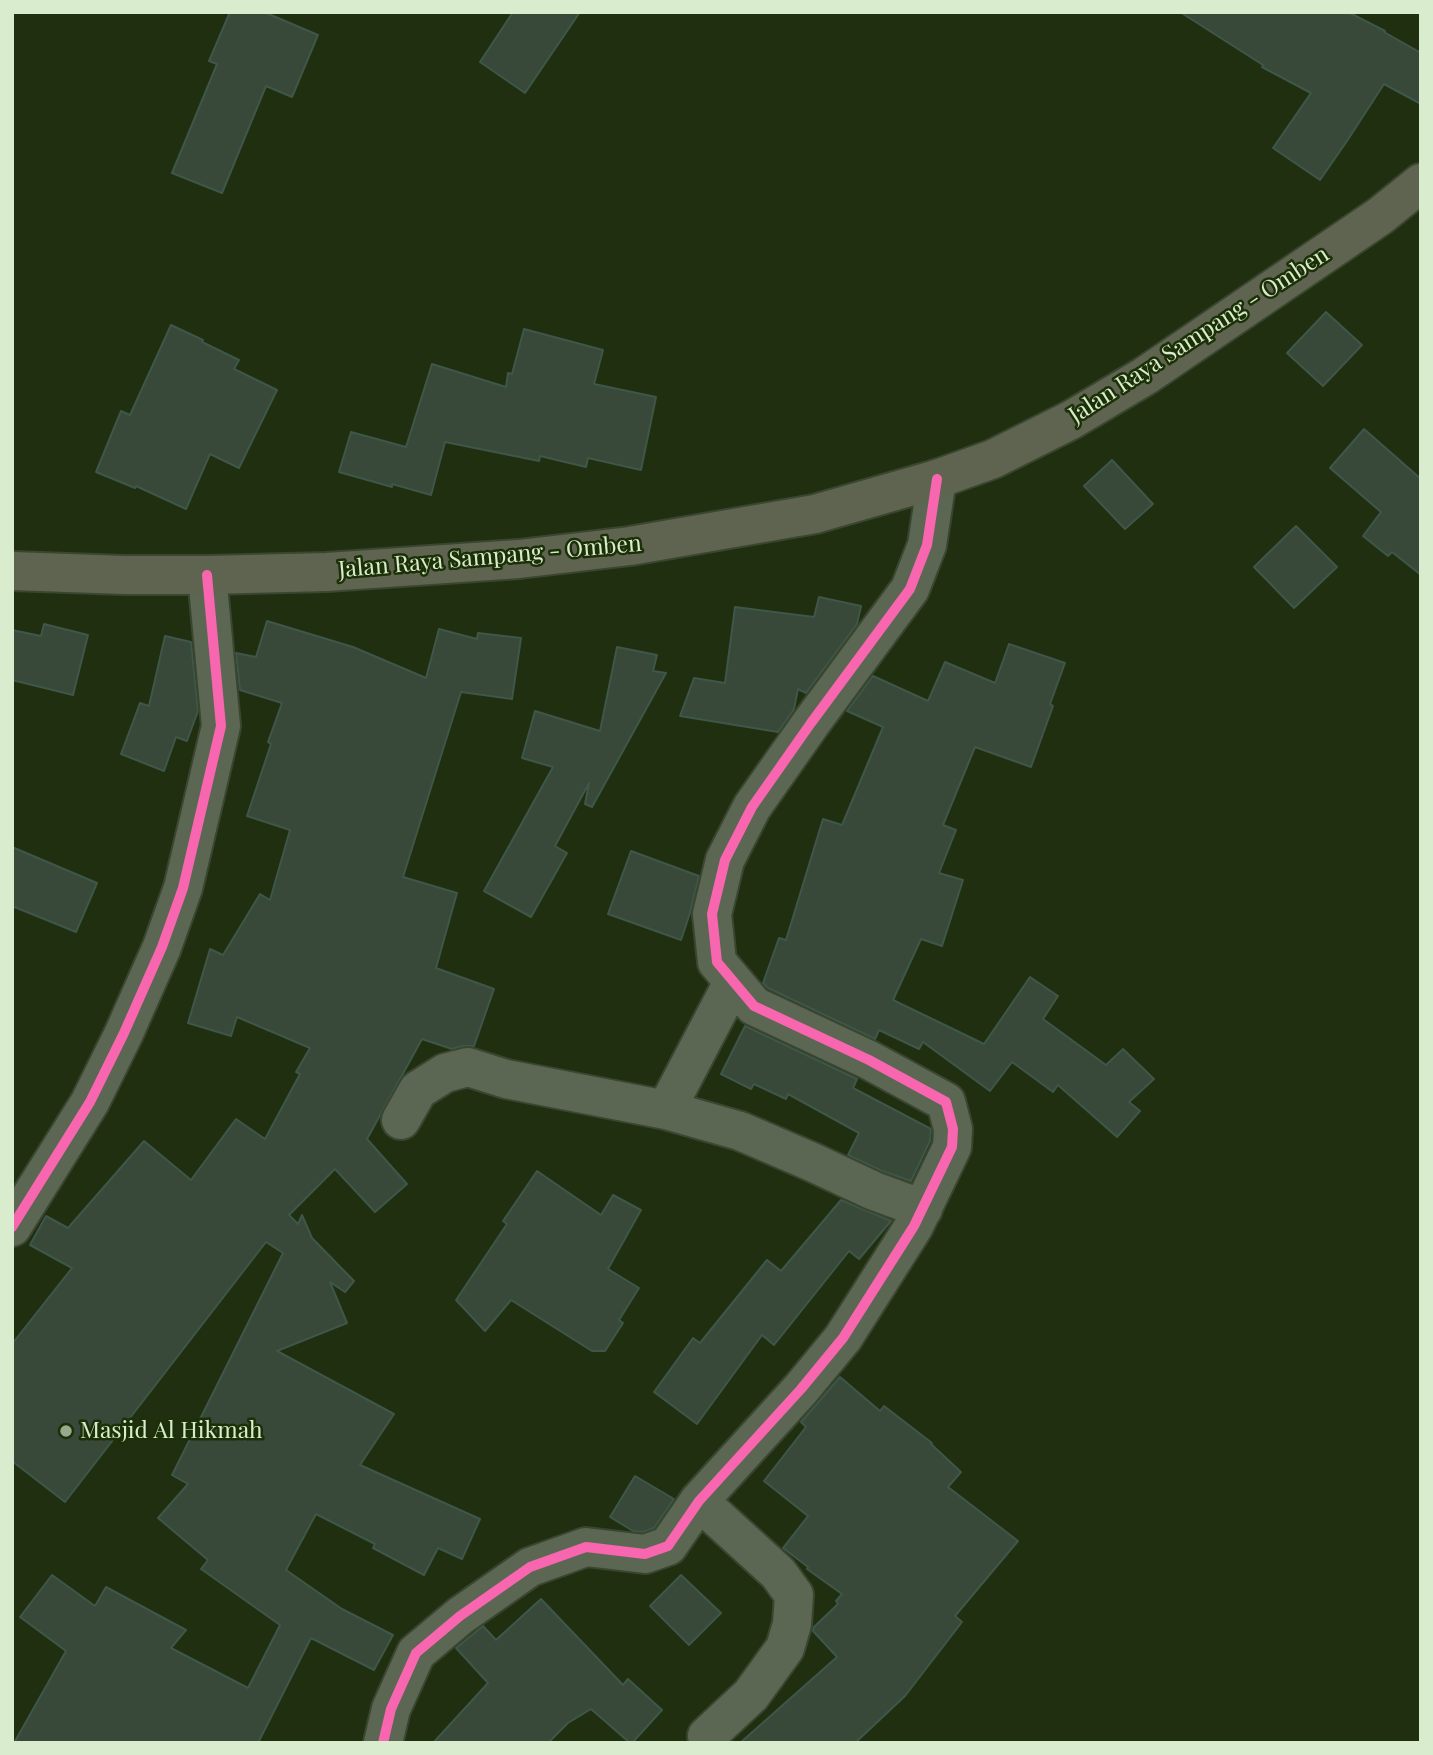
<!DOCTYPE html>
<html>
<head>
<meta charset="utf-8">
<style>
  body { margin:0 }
  #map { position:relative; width:1433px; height:1755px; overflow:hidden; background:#202f10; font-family:"Playfair Display",serif }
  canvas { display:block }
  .frame { position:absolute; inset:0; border:14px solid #daecce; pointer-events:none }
</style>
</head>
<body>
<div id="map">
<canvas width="1433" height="1755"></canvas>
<div class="frame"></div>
</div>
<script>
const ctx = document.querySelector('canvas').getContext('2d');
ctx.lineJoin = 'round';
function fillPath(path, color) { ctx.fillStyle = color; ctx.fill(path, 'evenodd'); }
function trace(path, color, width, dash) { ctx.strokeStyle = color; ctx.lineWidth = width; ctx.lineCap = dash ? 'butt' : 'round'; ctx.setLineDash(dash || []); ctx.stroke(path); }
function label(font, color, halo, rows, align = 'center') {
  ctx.font = font + ' "Playfair Display",serif'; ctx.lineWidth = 5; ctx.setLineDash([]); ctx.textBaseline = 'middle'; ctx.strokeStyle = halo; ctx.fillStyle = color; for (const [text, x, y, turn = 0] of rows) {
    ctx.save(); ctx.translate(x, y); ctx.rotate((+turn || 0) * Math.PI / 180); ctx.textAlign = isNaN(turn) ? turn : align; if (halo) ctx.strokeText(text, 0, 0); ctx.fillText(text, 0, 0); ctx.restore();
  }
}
const building = new Path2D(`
  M230,12h34l54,23 -26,62 -26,-11 -44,107 -50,-20 45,-109 -8,-3z
  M513,12h67l-55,81 -45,-31z
  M1180,12h168l37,19 -1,1 37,21v51l-37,-20 -37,57 -27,39 -47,-32 38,-55 -49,-26 1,-2z
  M1326,312l36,33 -39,41 -36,-33z
  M171,325l32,15 -1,2 37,18 -5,9 43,21 -38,78 -29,-14 -24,55 -50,-23 -1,2 -39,-16 25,-61 9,4z
  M524,329l79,21 -9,34 62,13 -15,73 -53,-12 -2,9 -46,-11 -1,5 -94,-19 -14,53 -39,-11v3l-53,-15 12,-40 55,15 26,-83 74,23 2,-14 4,1z
  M1364,429l57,50v96l-29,-23 -4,4 -25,-20 18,-24 -51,-44z
  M1112,460l41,44 -28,25 -41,-43z
  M1296,526l41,41 -43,41 -40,-41z
  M819,597l42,9 -4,18 -51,69 -8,-4 -4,20 -16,23 -98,-16 14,-38 31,5 10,-76 79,10z
  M267,621l86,26 73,31 13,-49 38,10 1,-6 43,5 -9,61 -51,-7 -58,185 54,16 -21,75 58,21 -20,57h-11l-11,3 -30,-10 -55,100 40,45 -32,28 -40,-43 -46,46 9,9 4,-9 10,23 42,43 -9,11 -15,-10 17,41 -70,28 117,63 -34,51 120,54 -18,40 -24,-11 -14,27 -51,-27 2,-4 -59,-30 -30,56 56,39 51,26 -19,35 -63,-32 -53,105h-244l52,-92 -46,-34 32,-42 43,31 11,-19 80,43 -15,18 77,40 32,-63 -79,-56 7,-9 -50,-42 30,-34 -16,-9 111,-222 -17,-11 -201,260 -53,-41v-117l60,-76 -42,-23 16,-29 22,12 76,-87 47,39 45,-61 29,20 35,-65 -4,-2 14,-24 -73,-31 -6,19 -43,-13 22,-74 13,6 37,-61 10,6 20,-70 -43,-14 24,-72 -3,-2 14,-39 -42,-13 -4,-37 20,4z
  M44,624l44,11 -15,60 -61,-15v-50l29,6z
  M165,636l26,6 7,69 -11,30 -11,-4 -12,34 -43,-17 19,-51 9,3z
  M1009,644l56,19 -15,41 3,2 -22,61 -56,-20 -32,78 13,5 -17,43 24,7 -21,66 -21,-7 -28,61 91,44 46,-67 28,19 -15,23 63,46 17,-16 31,30 -25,23 11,9 -23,26 -59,-52 -5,7 -41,-30 -22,29 -67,-49 -4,7 -40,-19 -4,9 -107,-51 -5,-5 16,-45 7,2 37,-121 19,6 41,-98 -36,-16 26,-35 55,25 17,-39 50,21z
  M617,647l40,8 -4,16 13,2 -74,134 -7,-3 4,-21 -34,63 12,7 -36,64 -47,-26 69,-124 -31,-9 13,-47 65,20z
  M12,847l85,36 -21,49 -64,-26z
  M631,851l68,25 -9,37 -9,27 -73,-26z
  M745,1026l112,53 -4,9 78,41 -1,12 -19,40 -29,-10 -34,-16 11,-22 -71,-39 -2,5 -32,-15 -3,5 -30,-15z
  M537,1171l64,44 12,-20 28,15 -33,59 31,19 -20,32 4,3 -18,28h-13l-81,-51 -26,31 -29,-31 51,-76 -4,-3z
  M841,1200l50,21 -32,38 -10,-8 -75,94 -12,-10 -65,89 -43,-32 39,-54 7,5 67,-83 14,11z
  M840,1377l40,34 4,-5 48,37 -1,1 30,28 -13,15 70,54 -63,75 7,6 -57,74 -50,47h-115l97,-86 -24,-26 1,-4 24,-23 -2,-3 6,-7 -35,-25 1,-2 -25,-19 25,-32 -44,-35 42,-54 -5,-5z
  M635,1476l39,23 -20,29 -11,4 -10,-1 -23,-14z
  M681,1575l40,38 -32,32 -39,-39z
  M541,1599l82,86 5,-6 34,31 -30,33h-2l-39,-34 -23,14 -20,20h-115l55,-60 -32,-35 27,-22 13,14z`);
const minor = new Path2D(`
  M666,1110l67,-128
  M401,1120l17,-30 27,-17 23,-6 38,12 160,31 74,21 72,31 62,29 49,18
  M12,1227l78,-125 34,-69 38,-86 21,-59 38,-162 -14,-151
  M699,1501l79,72 16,22 -2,29 -7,24 -34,47 -44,41
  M383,1743l8,-34 25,-56 44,-37 70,-49 56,-20 59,7 23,-8 31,-45 102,-112 42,-51 71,-112 38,-79 1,-18 -7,-27 -77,-42 -115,-54 -37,-44 -5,-48 13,-54 27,-53 59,-84 99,-134 17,-44 10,-66`);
const major = new Path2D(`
  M12,571l112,4h83l120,-3 192,-13 111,-13 185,-32 122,-35 56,-20 78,-39 74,-44 235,-160 41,-33`);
const cycleway = new Path2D(`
  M12,1227l78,-125 34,-69 38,-86 21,-59 38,-162 -14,-151
  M383,1743l8,-34 25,-56 44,-37 70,-49 56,-20 59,7 23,-8 31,-45 102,-112 42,-51 71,-112 38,-79 1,-18 -7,-27 -77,-42 -115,-54 -37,-44 -5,-48 13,-54 27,-53 59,-84 99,-134 17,-44 10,-66`);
const markers = [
  [66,1431,7,"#99aa8c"]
];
const streetNames = [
  ["Jalan Raya Sampang - Omben",1199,335,-33],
  ["Jalan Raya Sampang - Omben",490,557,-5]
];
const poiNames = [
  ["Masjid Al Hikmah",80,1431]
];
fillPath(building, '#38493a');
trace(building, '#3e5748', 2);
trace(minor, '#3a4630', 42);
trace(major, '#3a4630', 42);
trace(minor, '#5c6753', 38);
trace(major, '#5f6451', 38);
trace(cycleway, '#f766af', 10);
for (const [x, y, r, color] of markers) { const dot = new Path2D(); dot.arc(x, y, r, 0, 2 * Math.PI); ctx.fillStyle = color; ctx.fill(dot); trace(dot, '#1b3007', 2.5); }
label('23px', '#daecce', '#1b3007', streetNames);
label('23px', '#daecce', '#1b3007', poiNames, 'left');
</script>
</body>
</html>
